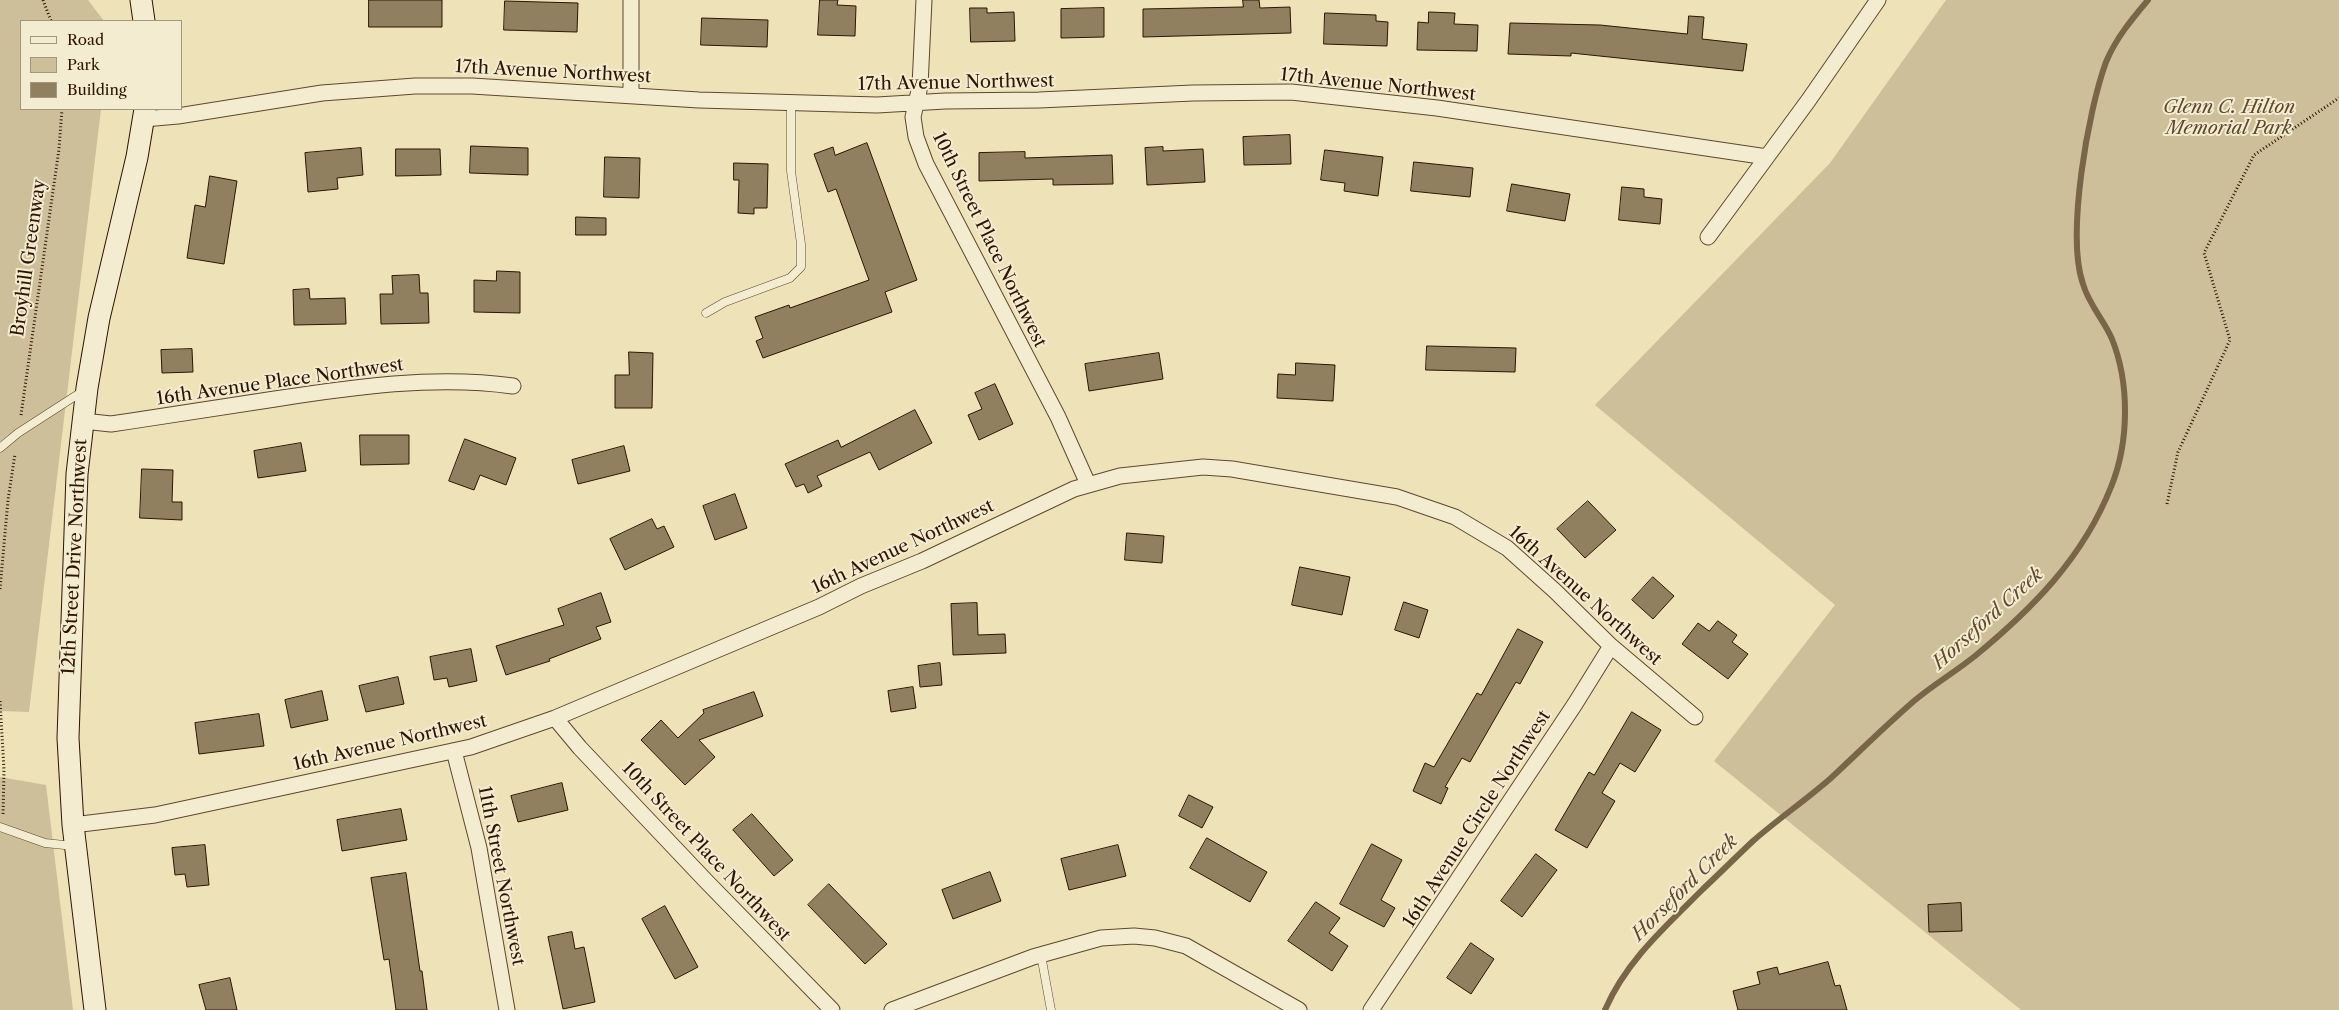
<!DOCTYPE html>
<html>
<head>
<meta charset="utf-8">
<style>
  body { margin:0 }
  #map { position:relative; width:2339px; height:1010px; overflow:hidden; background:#eee2b8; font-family:"Libre Caslon Text",serif }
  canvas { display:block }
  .legend { position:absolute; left:20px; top:20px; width:162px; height:90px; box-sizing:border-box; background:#f4ecd1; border:1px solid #a4967d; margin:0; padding:6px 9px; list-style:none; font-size:15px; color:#2d1500 }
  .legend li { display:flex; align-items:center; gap:10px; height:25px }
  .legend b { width:25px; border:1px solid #a4967d }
</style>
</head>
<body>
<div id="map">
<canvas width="2339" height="1010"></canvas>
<ul class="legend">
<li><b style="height:6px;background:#f4ecd1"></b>Road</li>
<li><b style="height:14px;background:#cdbf99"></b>Park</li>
<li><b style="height:14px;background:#918060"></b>Building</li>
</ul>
</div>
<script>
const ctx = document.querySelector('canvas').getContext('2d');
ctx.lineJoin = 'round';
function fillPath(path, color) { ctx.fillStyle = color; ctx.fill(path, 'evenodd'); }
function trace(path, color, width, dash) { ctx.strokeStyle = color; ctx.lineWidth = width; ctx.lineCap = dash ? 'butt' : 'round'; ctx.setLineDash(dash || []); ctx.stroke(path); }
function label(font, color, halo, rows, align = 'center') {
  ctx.font = font + ' "Libre Caslon Text",serif'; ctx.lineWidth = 4; ctx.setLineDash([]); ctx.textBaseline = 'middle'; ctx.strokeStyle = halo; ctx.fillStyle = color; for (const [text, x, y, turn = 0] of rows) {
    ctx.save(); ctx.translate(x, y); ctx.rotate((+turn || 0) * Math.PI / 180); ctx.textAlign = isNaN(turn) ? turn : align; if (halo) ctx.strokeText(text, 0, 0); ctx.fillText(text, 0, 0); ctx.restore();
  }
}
const green = new Path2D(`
  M0,0h88l16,21h-83v88h80l-72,603 -29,-1z
  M1946,0h393v1010h-318l-307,-249 121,-156 -240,-200 235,-242z
  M0,777l46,8 27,225h-73z`);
const stream = new Path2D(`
  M1605,1010c21,-49 61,-84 98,-121 17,-16 33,-32 50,-48 25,-22 53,-41 78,-63 28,-26 54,-52 83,-77 19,-16 41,-29 61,-45 57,-47 108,-98 136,-169 18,-44 19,-103 1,-148 -8,-19 -23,-34 -29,-55 -17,-49 5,-173 23,-222 10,-24 26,-43 42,-62`);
const building = new Path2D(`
  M369,0h73v27h-73z
  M820,0h18l-1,5 19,1 -1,30 -37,-1z
  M1243,0h16l1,8 30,-1 1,26 -148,4v-28l100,-2z
  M505,1l73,2 -1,29 -73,-2z
  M970,8h17v5l27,-1 1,29 -44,1z
  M1104,8v29l-43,1v-29z
  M1429,12l26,1 -1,11 24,1 -1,26 -60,-1 1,-28 10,1z
  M1325,13l51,2v6l12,1 -1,24 -63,-2z
  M1689,16l15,1 -2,22 45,5 -4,27 -172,-18v3l-63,-2 2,-31 90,2 87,9z
  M702,18l66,2 -1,27 -66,-2z
  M1290,135l1,29 -47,1 -1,-28z
  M867,143l50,137 -32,12 7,20 -129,46 -7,-17 7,-3 -8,-21 34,-12 1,3 79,-28 -33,-91 -8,3 -14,-38 19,-7 2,8z
  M471,146l57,2v27l-58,-2z
  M1163,147v4l40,-2 2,33 -58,3 -2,-37z
  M361,148l2,27 -26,3 1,11 -30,3 -3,-39z
  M396,149h44l1,26 -45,1z
  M1325,150l58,7 -5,39 -34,-5 1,-8 -24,-3z
  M1025,152v6l87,-3 1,29 -60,1v-6l-74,2v-28z
  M605,157l35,1 -1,40 -35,-1z
  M1414,162l59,6 -3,29 -59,-6z
  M734,163l34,1 -1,44h-13v6l-16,-1 1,-33h-5z
  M210,176l27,5 -13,83 -37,-6 8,-53 10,2z
  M1512,184l58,10 -5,27 -58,-10z
  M1622,187l22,2v8l18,2 -2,25 -41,-4z
  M576,217l30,1v17h-30z
  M497,271l23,1v41l-46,-1v-32l22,1z
  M419,275l1,18h8l1,30 -48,1 -1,-30h13l-1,-18z
  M309,289l1,10 35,-1 1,26 -52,1 -1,-35z
  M1427,346l89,2 -1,24 -89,-2z
  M192,349l1,23 -31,1 -1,-23z
  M629,352l24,1 -1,55h-37v-33h14z
  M1159,353l4,26 -74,12 -4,-27z
  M1296,363l39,2 -2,36 -56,-3 1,-24 17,1z
  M995,384l18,40 -34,16 -11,-25 14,-6 -7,-16z
  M915,410l17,33 -53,27 -9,-18 -53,24 5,10 -14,7 -4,-9 -8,3 -11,-23 53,-24 3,7z
  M360,435h49v29l-48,1z
  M465,439l51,19 -10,27 -26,-10 -6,15 -25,-9z
  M301,443l5,28 -48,7 -4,-27z
  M624,446l6,25 -52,13 -6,-24z
  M142,469l31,1 -1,32h10v18l-42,-2z
  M735,494l12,34 -32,12 -12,-34z
  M1588,501l28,29 -31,28 -28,-29z
  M652,519l5,10 7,-3 10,21 -49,23 -15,-31z
  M1127,533l37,3 -2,27 -37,-3z
  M1300,567l50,10 -8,38 -50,-10z
  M1653,577l21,19 -21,23 -21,-19z
  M601,593l10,29 -15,5 5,12 -52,20 1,2 -44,14 -10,-29 68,-21 -6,-16z
  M1404,602l24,8 -9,28 -24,-8z
  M977,603l1,32 27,-1 1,19 -53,2 -2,-51z
  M1718,621l19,14 -5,7 16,12 -20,25 -46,-35 16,-21 11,8z
  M1518,629l25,13 -23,42 -4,-2 -46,80 -8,-4 -17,29 3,1 -7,16 -28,-13 12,-28 9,4 43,-74 4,2z
  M471,649l6,32 -28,6 -2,-9 -13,2 -4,-23z
  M940,663l2,22 -22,2 -2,-21z
  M398,677l6,27 -38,8 -7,-26z
  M913,687l3,21 -25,4 -3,-21z
  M322,691l6,29 -37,8 -6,-28z
  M754,692l9,24 -64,24 16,17 -30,28 -44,-45 20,-20 17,18 26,-25 -1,-3z
  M1632,712l29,18 -26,42 -15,-9 -18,30 13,8 -28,47 -32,-18 34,-58 5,3z
  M259,714l5,32 -65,8 -4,-31z
  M562,783l6,27 -50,12 -7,-26z
  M1189,795l24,12 -11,21 -23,-12z
  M401,809l6,31 -65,11 -5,-31z
  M752,814l41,46 -19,16 -41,-46z
  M1207,838l60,34 -17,30 -60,-34z
  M1372,844l30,16 -21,40 14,8 -11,19 -44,-23z
  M205,845l4,40 -22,2 -2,-13 -10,1 -3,-27z
  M1118,845l8,31 -57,14 -8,-31z
  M1536,854l21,16 -35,47 -21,-16z
  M990,872l11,29 -48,18 -11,-29z
  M406,873l14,98h2l5,39h-31l-7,-51 -5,1 -13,-82z
  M829,884l58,60 -22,20 -57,-59z
  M1316,902l24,16 -11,15 19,13 -16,25 -44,-30z
  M1961,903l1,28 -33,1 -1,-27z
  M665,906l33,61 -23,12 -33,-60z
  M572,932l3,17 9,-2 11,55 -32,7 -15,-72z
  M1471,943l23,16 -23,35 -24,-16z
  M1828,962l7,24 5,-1 7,25h-109l-5,-19 27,-7 -3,-12 20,-5 2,7z
  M230,978l7,32h-31l-7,-25z`);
const path = new Path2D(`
  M43,0l8,21
  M21,415l38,-266 3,-40
  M2167,504l11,-52 52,-112 -26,-87 50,-98 85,-57
  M0,589l8,-89 7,-46
  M0,701l4,69 -1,46`);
const lane = new Path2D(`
  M706,313l19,-11 65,-24 11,-11v-23l-10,-73v-67
  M0,448l18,-15 65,-42
  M0,827l45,16 29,3
  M1041,955l10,55`);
const street = new Path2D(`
  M924,0l-4,86 -7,31 3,20 10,27 132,253 30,67
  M631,94v-94
  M144,119l34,-3 144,-23 93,-7h57l227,14 178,5 68,-4 94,-1 154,-7 98,-1 146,16 330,49
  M1708,237l100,-136 70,-101
  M83,421l28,3c55,-8 110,-17 164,-25 78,-12 160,-24 238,-13
  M555,718l25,30 126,133 126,129
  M454,751l25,97 28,162
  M73,825l82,-10 316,-68 84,-29 264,-111 42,-21 61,-25 152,-72 46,-13 83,-9 29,2 165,28 58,20 52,31 48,43 56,55 84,71
  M892,1010l141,-53 68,-19 33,-2 21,2 31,8 113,64
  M1371,1010l204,-306 36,-58`);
const secondary = new Path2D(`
  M141,0l3,21
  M95,1010l-22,-185 -5,-87 9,-264 10,-86 12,-70 38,-161 8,-48`);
const streetNames = [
  ["17th Avenue Northwest",553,72,3],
  ["17th Avenue Northwest",956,83,-1],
  ["17th Avenue Northwest",1378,85,6],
  ["10th Street Place Northwest",989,240,64],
  ["Broyhill Greenway",29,258,-82],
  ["16th Avenue Place Northwest",280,382,-8],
  ["16th Avenue Northwest",903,547,-25],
  ["12th Street Drive Northwest",75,557,-87],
  ["16th Avenue Northwest",1585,596,42],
  ["16th Avenue Northwest",390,743,-13],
  ["16th Avenue Circle Northwest",1477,819,-57],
  ["10th Street Place Northwest",706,852,47],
  ["11th Street Northwest",501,876,79]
];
const parkNames = [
  ["Glenn C. Hilton",2229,108],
  ["Memorial Park",2229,129]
];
const waterNames = [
  ["Horseford Creek",1988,619,-42],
  ["Horseford Creek",1685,888,-45]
];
fillPath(green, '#cdbf99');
trace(stream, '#796649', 6);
fillPath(building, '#918060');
trace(building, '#2d1500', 1);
trace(lane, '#5d482e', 9);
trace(street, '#5d482e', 17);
trace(secondary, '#2d1500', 23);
trace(path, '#2d1500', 3, [1, 2.5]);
trace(lane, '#f4ecd1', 8);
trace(street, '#f4ecd1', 15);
trace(secondary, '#f4ecd1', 21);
label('18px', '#2d1500', '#f4ecd1', streetNames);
label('italic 18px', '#5d482e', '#f4ecd1', parkNames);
label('italic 19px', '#604b30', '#f4ecd1', waterNames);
</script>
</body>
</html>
